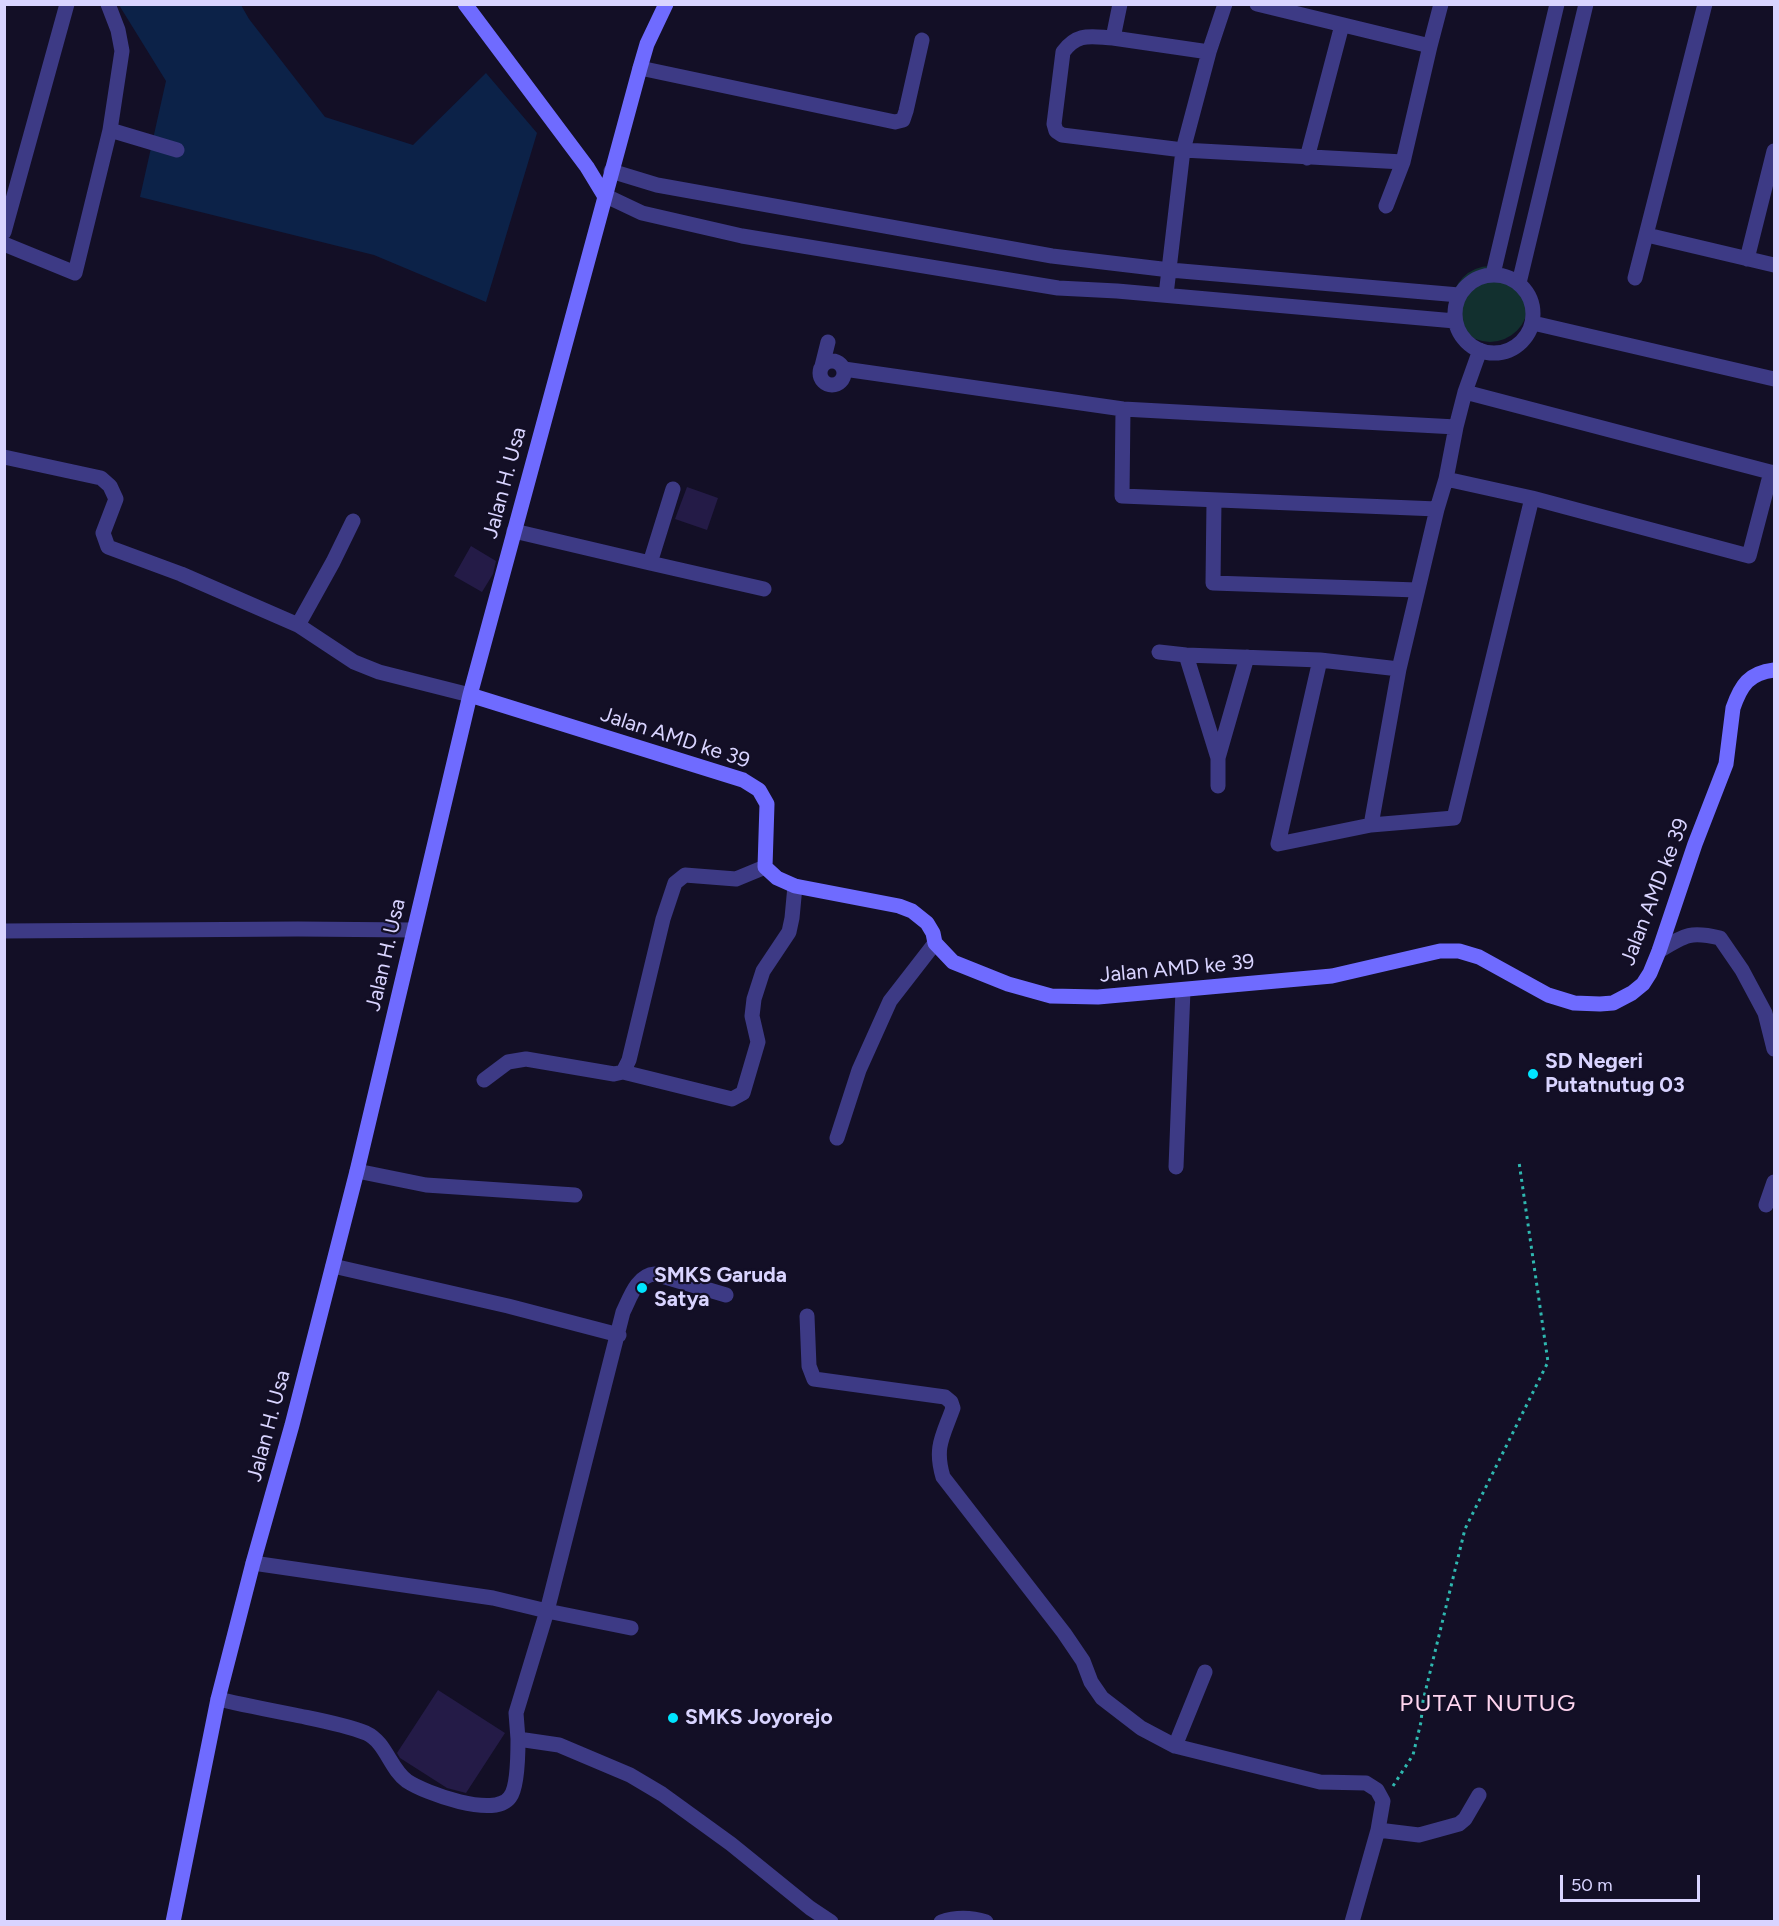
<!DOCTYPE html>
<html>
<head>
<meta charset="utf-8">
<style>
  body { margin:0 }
  #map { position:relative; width:1779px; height:1926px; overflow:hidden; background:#130f26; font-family:Figtree,sans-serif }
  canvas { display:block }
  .frame { position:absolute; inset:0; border:6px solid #d9d4ff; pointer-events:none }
  .scale { position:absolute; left:1560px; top:1875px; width:140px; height:27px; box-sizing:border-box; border:3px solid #d9d4ff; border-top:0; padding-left:8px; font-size:18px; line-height:21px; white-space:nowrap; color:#d9d4ff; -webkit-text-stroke:4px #130f26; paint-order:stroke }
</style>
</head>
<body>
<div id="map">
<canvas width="1779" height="1926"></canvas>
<div class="frame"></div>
<div class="scale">50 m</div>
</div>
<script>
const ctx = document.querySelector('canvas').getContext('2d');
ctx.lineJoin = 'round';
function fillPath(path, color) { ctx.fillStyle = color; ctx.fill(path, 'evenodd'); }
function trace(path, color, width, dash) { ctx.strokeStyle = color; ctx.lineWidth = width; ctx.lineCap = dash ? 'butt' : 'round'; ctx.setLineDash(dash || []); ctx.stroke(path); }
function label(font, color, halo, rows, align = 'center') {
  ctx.font = font + ' Figtree,sans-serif'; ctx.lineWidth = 4.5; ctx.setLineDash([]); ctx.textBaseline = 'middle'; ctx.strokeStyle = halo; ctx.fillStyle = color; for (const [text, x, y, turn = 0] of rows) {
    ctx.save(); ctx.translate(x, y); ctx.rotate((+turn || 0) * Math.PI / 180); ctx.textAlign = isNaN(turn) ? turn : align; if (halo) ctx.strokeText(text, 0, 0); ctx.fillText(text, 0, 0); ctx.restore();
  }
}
const green = new Path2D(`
  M1452 304a38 38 0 1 1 76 0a38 38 0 1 1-76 0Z`);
const water = new Path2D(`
  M119,5h122l8,14 76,98 88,28 73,-72 51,60 -51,169 -112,-47 -234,-58 26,-116z`);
const building = new Path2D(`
  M687,487l31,11 -11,32 -32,-11z
  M471,546l25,15 -3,13 -11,18 -28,-16z
  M438,1690l67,43 -39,60 -19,-5 -47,-30 -3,-5z`);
const path = new Path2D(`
  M1393,1786l20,-31 8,-33 2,-21 42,-172 83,-167 -29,-200`);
const street = new Path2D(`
  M1120,4l-7,34c-22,-1 -35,-6 -50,14l-9,72 2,7 6,4 121,15 220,12
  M1257,4l173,42 -27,116 -17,44
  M1113,38l96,14
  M1430,46l11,-42
  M640,68l255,54 8,-2 3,-9 16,-71
  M110,130l67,20
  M1307,158l35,-133
  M611,171l46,14 395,71 118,14 289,25
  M604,195l38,18 100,23 316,52 59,3 338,30
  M4,232l63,-228
  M1647,235l127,30
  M4,244l71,29 35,-143 12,-79 -4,-21 -10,-26
  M1747,259l27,-108
  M1493,274l64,-270
  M1455 314a39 39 0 1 1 78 0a39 39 0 1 1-78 0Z
  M1635,278l70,-274
  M1519,283l67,-279
  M1166,295l17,-145 26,-98 16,-48
  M1533,323l241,56
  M820 373a12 12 0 1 1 24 0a12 12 0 1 1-24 0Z
  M822,366l6,-24
  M844,369l279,40 333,18
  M1465,392l309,81
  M1123,409l-1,87 315,13
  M4,457l97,21 9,8 6,13 -13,34 5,14 73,27 117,51 56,37 25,10 91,23
  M1446,479l86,19 217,58 22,-84
  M1214,501l-1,82 204,7
  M514,531l136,32 23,-74
  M650,563l114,26
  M298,625l35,-63 20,-41
  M1159,652l27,3 134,5 79,9
  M1186,655l32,103
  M1320,660l-42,184 93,-19 28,-156 38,-160 9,-30 10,-52 9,-35 15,-42
  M1218,786v-28l29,-101
  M1371,825l83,-7 78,-320
  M4,931l294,-2 116,1
  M1659,951c26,-16 31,-20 61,-13l22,32 23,43 9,36
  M623,1072l109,27 11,-6 15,-51 -6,-26 2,-17 9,-28 26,-39 3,-14 3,-32
  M484,1080l24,-18 18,-3 88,15 9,-2 6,-12 34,-141 12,-36 10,-8 51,4 29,-12
  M837,1138l22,-68 31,-69 45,-58
  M1176,1167l7,-177
  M357,1171l69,14 149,10
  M1766,1205l8,-23
  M333,1266l175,40 111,29
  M807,1316l2,50 5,13 131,18 6,5 2,6c-10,28 -19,39 -10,69l121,156 19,28 8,21 11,16 39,30 34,18 145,36 46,1 11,7 6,11 -5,29
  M253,1563l240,35 54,13 -31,102 2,26 41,6 71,30 32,19 69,50 79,64 21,14
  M631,1628l-84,-17 76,-299c7,-14 14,-37 32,-38l71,21
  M218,1699c26,6 51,11 77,16 24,5 48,9 71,18 20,9 24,36 41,48 18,12 88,38 103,16 8,-10 8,-45 8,-58
  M1175,1746l30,-74
  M941,1922c15,-5 29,-5 45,0
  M1352,1922l26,-92 41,5 40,-11 6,-5 14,-24`);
const secondary = new Path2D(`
  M465,4l122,163 17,28
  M470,695l273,85 16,10 8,14 -2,63 12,11 18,8 104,20 13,5 15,12 6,10 2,10 18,19 55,22 43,12 47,1 234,-21 108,-25h19l20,6 69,38 26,8 26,1 13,-1 19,-10 11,-9 7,-11 9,-22 36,-107 31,-80 7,-56c8,-23 16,-35 41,-38
  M173,1922l45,-223 35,-136 39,-138 65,-254 113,-476 170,-627 7,-24 19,-40`);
const markers = [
  [1533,1074,6,"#00e5ff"],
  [642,1288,6,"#00e5ff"],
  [673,1718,6,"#00e5ff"]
];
const streetNames = [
  ["Jalan H. Usa",505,483,-75],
  ["Jalan AMD ke 39",675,738,18],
  ["Jalan AMD ke 39",1655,892,-69],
  ["Jalan H. Usa",386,955,-77],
  ["Jalan AMD ke 39",1177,969,-5],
  ["Jalan H. Usa",269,1426,-75]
];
const poiNames = [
  ["SD Negeri",1545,1062],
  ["Putatnutug 03",1545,1086],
  ["SMKS Garuda",654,1276],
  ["Satya",654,1300],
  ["SMKS Joyorejo",685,1718]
];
const quarterNames = [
  ["PUTAT NUTUG",1488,1704]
];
fillPath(green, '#12302f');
fillPath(water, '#0c2248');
fillPath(building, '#241b47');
trace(path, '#2fb8b0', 3, [3, 4.5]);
trace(street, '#3d3a85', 15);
trace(secondary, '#6f6bff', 15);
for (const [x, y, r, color] of markers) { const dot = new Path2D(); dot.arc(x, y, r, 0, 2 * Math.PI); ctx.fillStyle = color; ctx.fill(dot); trace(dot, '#130f26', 2); }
label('21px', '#d9d4ff', '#130f26', streetNames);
label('bold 21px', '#d9d4ff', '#130f26', poiNames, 'left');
ctx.letterSpacing = '1.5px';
label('24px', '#ffd6f0', '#130f26', quarterNames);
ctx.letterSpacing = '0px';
</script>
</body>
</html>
